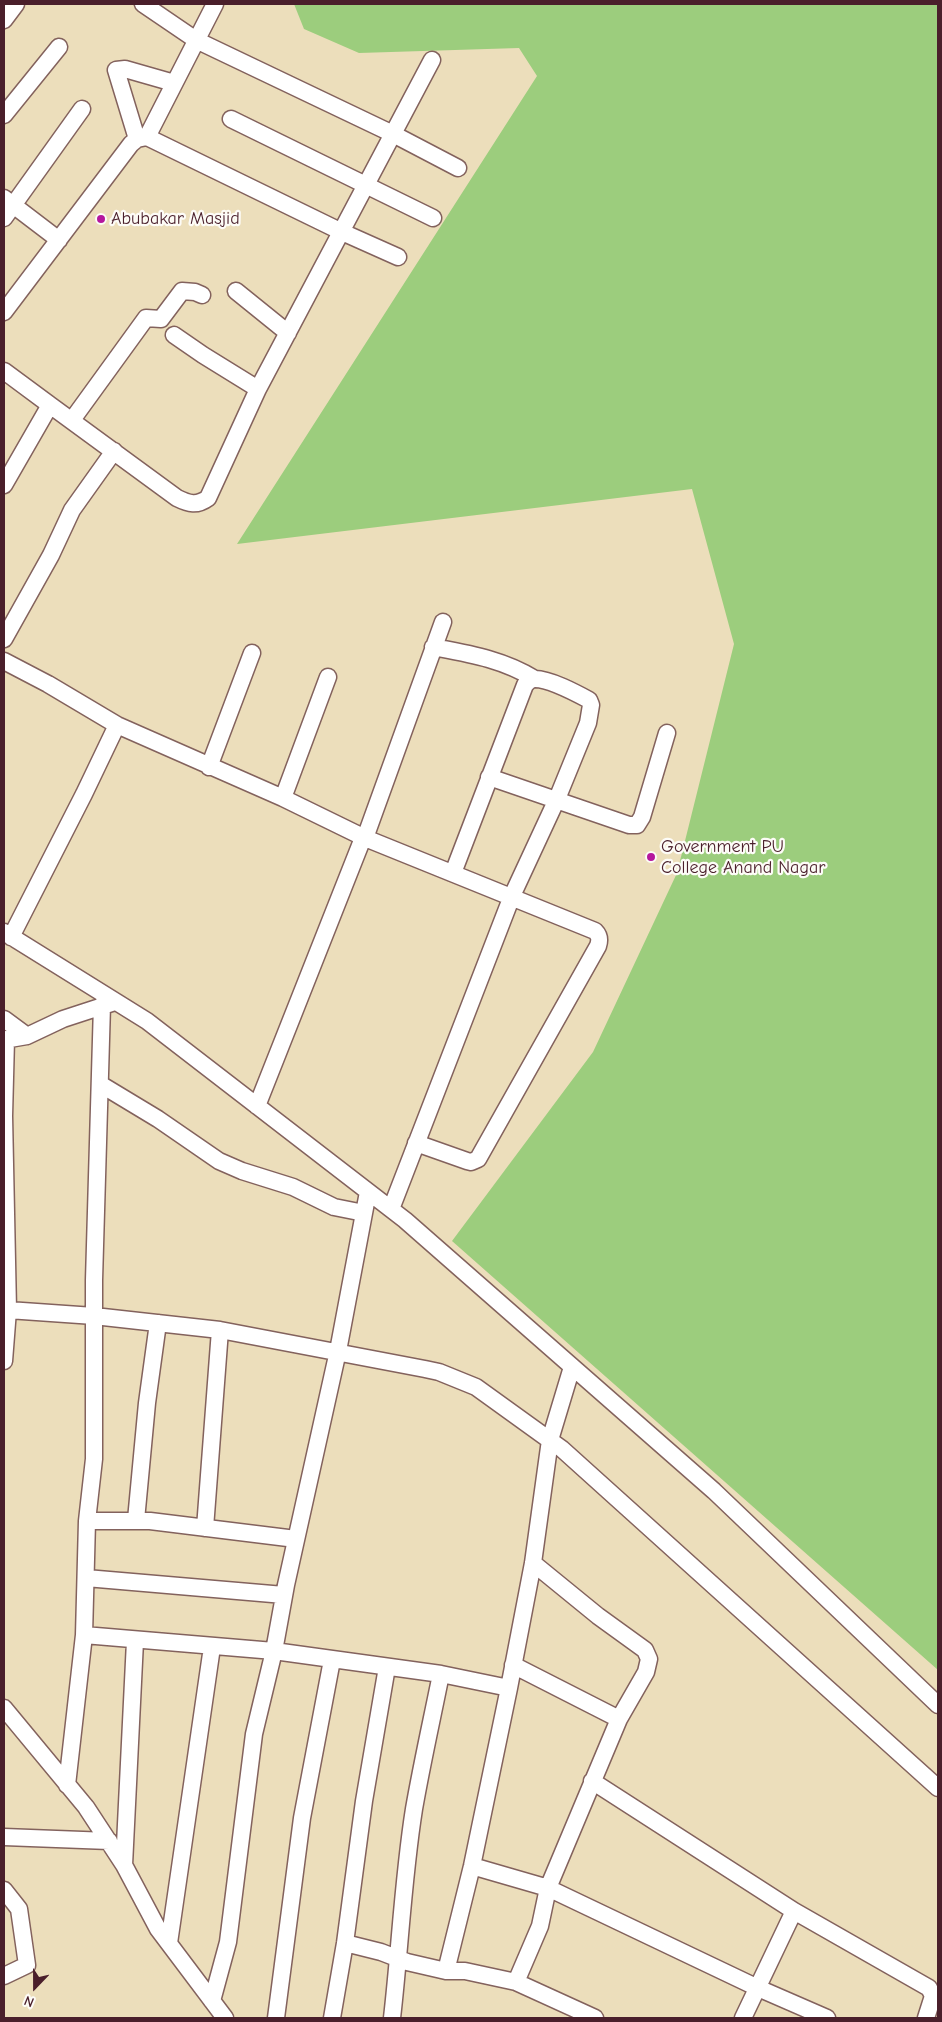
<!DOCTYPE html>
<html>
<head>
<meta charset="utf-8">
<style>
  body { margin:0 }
  #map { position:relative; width:942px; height:2022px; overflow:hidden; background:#ecdebb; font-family:"Comic Neue",sans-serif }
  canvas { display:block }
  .frame { position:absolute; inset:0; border:5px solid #4a1f2b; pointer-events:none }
  .north { position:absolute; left:10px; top:1962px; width:50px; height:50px; -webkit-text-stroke:4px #fdfcf7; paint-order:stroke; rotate:202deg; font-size:14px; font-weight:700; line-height:20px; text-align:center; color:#4a1f2b }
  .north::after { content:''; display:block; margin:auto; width:18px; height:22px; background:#4a1f2b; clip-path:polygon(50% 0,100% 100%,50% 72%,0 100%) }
</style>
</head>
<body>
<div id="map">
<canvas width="942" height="2022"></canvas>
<div class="frame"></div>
<div class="north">N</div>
</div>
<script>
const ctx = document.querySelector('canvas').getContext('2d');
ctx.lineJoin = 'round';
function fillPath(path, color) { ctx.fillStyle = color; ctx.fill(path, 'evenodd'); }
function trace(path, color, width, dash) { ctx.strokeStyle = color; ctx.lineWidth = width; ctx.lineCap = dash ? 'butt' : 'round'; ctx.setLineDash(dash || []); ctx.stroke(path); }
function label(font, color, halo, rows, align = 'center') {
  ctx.font = font + ' "Comic Neue",sans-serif'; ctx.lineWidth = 4.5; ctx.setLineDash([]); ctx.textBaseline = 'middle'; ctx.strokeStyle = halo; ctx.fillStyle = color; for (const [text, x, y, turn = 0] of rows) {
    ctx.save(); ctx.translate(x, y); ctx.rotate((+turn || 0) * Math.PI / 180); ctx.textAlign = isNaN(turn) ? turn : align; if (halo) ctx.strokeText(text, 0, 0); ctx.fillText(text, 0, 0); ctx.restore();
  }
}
const green = new Path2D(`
  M294,4h644v1666l-486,-429 141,-189 84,-179 57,-229 -42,-155 -455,55 300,-468 -18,-28 -160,5 -55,-24z`);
const minor = new Path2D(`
  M143,4l53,36 197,94 65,34
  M4,20l12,-16
  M4,115l55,-68
  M231,119l202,99
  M147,137l68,-133
  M137,139l-21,-69 9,-1 49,14
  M4,198l55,42
  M4,218l78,-109
  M236,291l52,42
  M4,312l127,-168 6,-5 10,-2 195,95 56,25
  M174,335l29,20 55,34
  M4,371l46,34 -46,80
  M50,405l127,93c12,6 20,8 31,0l50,-109 174,-329
  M72,420l74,-102 15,1 21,-28 13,1 7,3
  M4,639l47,-84 21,-45 42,-59
  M433,647c37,7 69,12 102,32
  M4,661l44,23 69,41 166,73 82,40 230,93c5,5 5,9 3,15l-120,213 -7,3 -4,-1 -51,-18
  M209,767l43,-114
  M489,777l140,48h8l5,-8 25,-84
  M283,798l45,-121
  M4,932l143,89 258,199 309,271 224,214
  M11,937l73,-143 33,-69
  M102,1005l-8,275v179l-7,62 -3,114 190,16 12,-66 52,-234 30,-159
  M4,1019l23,17
  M4,1040l23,-4 36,-17 49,-16
  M100,1084l58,35 61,42 23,10 51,16 41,20 30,6
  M257,1106l104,-263 4,-5 78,-216
  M391,1209l121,-313 45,-97 31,-76 3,-18 -2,-5c-13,-7 -39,-21 -54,-21 -5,0 -7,3 -10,6l-72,188
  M8,1310l86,6 126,14 205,39 14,3 37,15 86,62 376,339
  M4,1361l4,-51 -4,-194 2,-77
  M136,1520l11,-117 11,-80
  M87,1521h63l146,18
  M205,1528l15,-198
  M86,1578l198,17
  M513,1665l106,54
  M4,1708l82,99 38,58 34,64 67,89
  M592,1781l202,130 135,77 4,8 -7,22
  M67,1785l17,-150
  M4,1837l105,4
  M124,1865l11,-224
  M472,1866l76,22 210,100 69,30
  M4,1890l15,19 8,56 -23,11
  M169,1943l43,-296
  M345,1943l36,9 26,10 39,9h19l51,11 79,36
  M446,1971l26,-105 37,-178 24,-125 17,-123 22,-73
  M516,1982l24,-56 8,-38 71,-169 27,-47 3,-13 -4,-9 -47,-34 -65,-53
  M212,2001l16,-59 26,-208 20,-83 167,23 68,14
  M276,2018l26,-200 30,-158
  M332,2018l13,-75 19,-142 23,-134
  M392,2018c8,-69 11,-140 22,-209 8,-46 18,-90 27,-135
  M743,2018l51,-107`);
const markers = [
  [101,219,5,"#b5179e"],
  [651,857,5,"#b5179e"]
];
const poiNames = [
  ["Abubakar Masjid",111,219],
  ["Government PU",661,847],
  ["College Anand Nagar",661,868]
];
fillPath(green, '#9ccd7d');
trace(minor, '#83625d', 19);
trace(minor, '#fff', 16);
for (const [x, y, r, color] of markers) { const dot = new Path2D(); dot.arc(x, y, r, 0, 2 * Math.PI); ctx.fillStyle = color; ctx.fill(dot); trace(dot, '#fdfcf7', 2); }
label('18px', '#4a1f2b', '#fdfcf7', poiNames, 'left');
</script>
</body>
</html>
